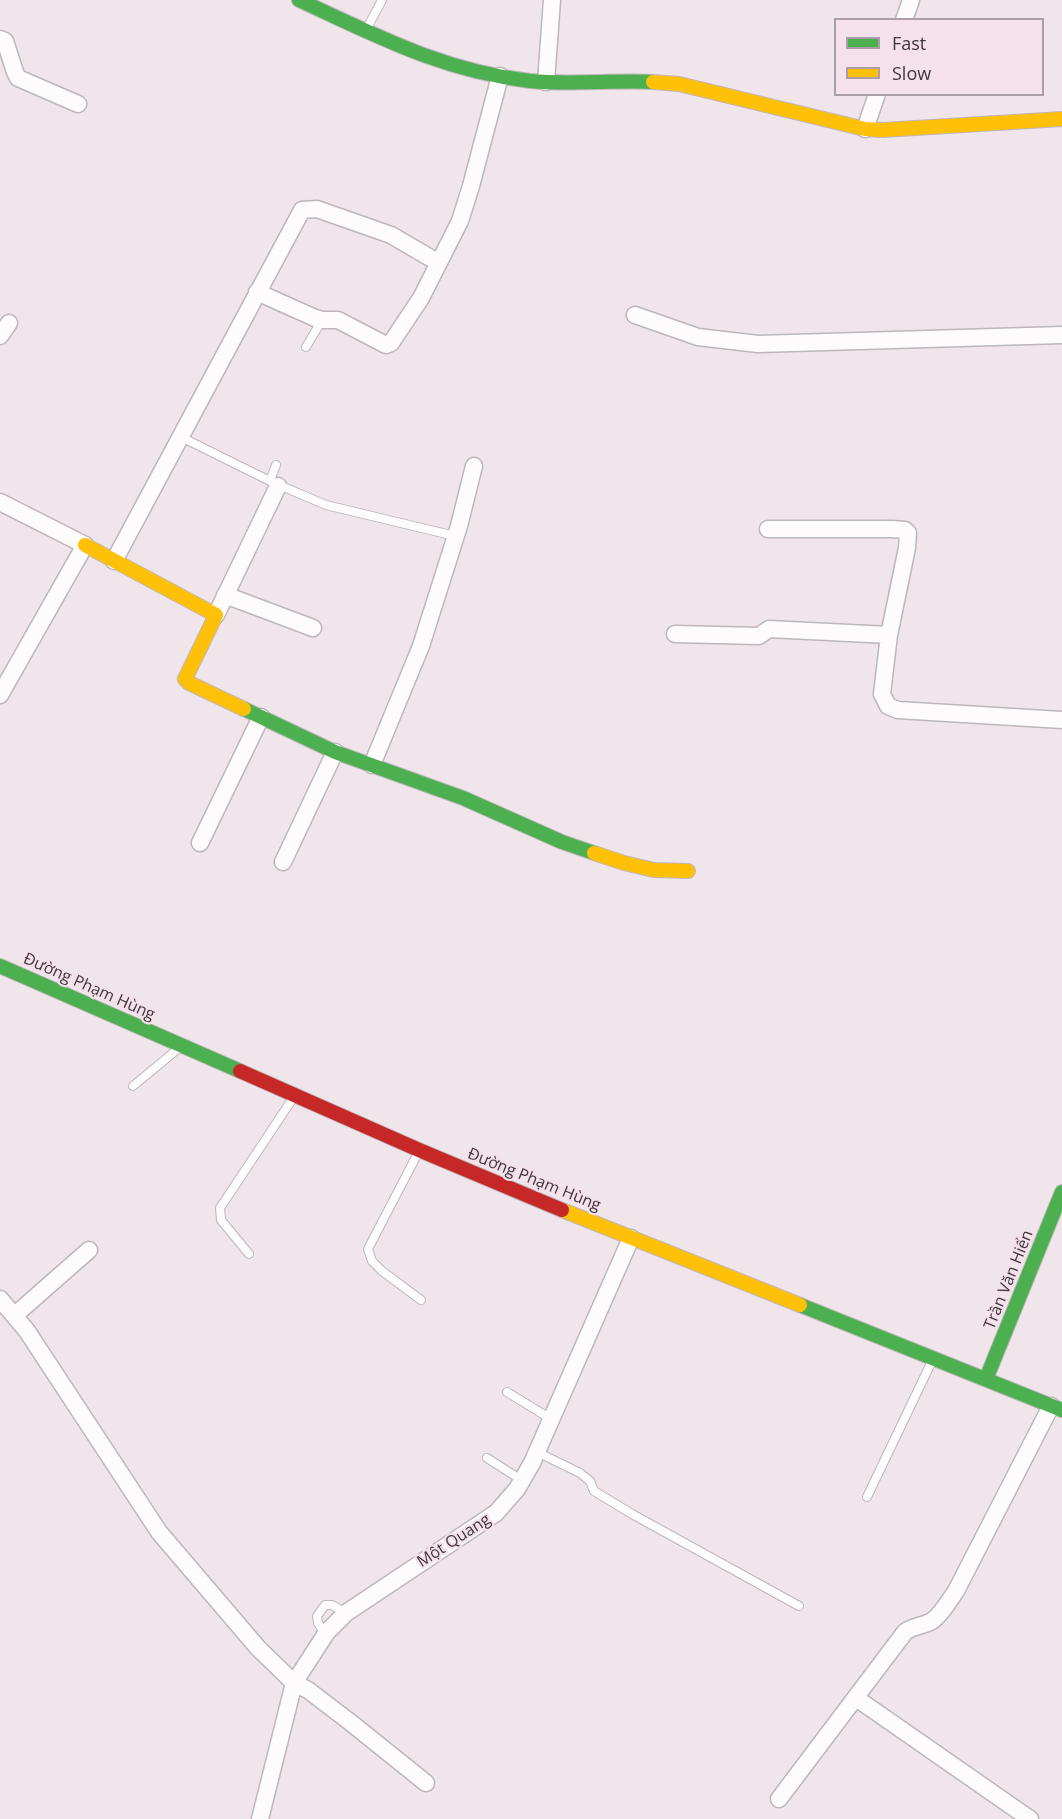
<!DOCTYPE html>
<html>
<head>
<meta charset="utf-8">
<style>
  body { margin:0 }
  #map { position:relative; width:1062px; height:1819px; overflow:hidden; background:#f0e5eb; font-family:"Open Sans",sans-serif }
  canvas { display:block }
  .legend { position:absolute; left:834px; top:18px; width:210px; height:78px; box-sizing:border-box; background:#f4e1eb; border:2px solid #ab9da5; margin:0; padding:8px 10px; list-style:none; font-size:18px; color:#3e373b }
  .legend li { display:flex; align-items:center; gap:12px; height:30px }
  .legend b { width:30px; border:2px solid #ab9da5 }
</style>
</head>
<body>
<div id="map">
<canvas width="1062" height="1819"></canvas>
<ul class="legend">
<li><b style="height:8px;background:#4caf50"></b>Fast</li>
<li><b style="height:8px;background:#ffc107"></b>Slow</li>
</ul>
</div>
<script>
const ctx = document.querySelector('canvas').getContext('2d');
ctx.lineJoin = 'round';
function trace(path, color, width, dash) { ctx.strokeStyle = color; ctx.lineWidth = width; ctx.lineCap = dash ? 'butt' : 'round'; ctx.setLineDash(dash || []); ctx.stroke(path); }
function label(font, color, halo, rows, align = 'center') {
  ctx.font = font + ' "Open Sans",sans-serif'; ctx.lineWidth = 4.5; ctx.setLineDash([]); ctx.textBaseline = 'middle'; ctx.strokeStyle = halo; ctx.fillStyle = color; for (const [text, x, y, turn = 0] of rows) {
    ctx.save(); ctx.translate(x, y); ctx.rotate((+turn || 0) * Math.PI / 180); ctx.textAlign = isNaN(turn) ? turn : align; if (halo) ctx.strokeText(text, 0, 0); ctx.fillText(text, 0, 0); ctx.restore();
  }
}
const lane = new Path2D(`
  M366,30l16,-30
  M306,347l16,-27
  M181,437l91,45
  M276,465l-5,13 1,4 54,23 129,31
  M133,1086l46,-38
  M419,1151l-51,98 4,12 10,10 39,29
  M249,1254l-28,-34 -1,-12 73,-110
  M507,1392l44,27
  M537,1452l43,21 10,8 4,10 38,23 167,92
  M487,1458l36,23
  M867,1497l65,-136
  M325,1634l-7,-11 -1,-7 8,-11h7l14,8`);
const street = new Path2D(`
  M904,20l7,-20
  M0,39l5,2 10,31 3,6 60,26
  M546,82l6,-82
  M865,129l12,-35
  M257,292l58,26 7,2h16l48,25 5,-2 30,-45 39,-77 11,-35 29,-110
  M635,315l63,22 60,7 304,-9
  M0,336l9,-13
  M0,502l85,43 -85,150
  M768,529h124l13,1 3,3 -1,15 -18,87 -7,59 6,12 10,4 164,10
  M114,561l188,-351 15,-1 74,26 48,28
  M225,595l88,33
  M216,615l62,-129
  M675,634l84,2 10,-7 120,6
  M372,765l49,-119 38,-120 15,-60
  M200,843l61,-126
  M283,862l52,-110
  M0,1299l27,32 132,201 99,116 36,35 14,7 42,32 76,61
  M15,1315l74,-65
  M856,1698l174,121
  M779,1799l126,-167c8,-6 18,-6 27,-11 10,-7 17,-20 24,-30l95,-185
  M260,1819l34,-136 33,-51 19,-19 150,-100 21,-24 15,-26 99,-225`);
const fast = new Path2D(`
  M299,0c78,36 144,71 231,81 41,4 82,-1 123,1
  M244,709l91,43 128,46 99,44 32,11
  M0,966l240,105
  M800,1305l262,105
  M986,1379l76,-187`);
const slow = new Path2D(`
  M653,82l26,2 186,45 18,1 179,-11
  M85,545l131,70 -31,64 4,4 55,26
  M594,853l30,10 30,7 34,1
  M562,1210l238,95`);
const jam = new Path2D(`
  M240,1071l179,79 143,60`);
const streetNames = [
  ["Đường Phạm Hùng",89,987,24],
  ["Đường Phạm Hùng",534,1180,22],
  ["Trần Văn Hiển",1009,1280,-68],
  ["Một Quang",454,1541,-33]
];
trace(lane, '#bdb6ba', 10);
trace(street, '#bdb6ba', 19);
trace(fast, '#bdb6ba', 16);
trace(slow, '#bdb6ba', 16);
trace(jam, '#bdb6ba', 16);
trace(lane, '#fdfbfc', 8);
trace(street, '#fdfbfc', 16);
trace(fast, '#4caf50', 14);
trace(slow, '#ffc107', 14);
trace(jam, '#c62828', 14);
label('16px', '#3e373b', '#f4e1eb', streetNames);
</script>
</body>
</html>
